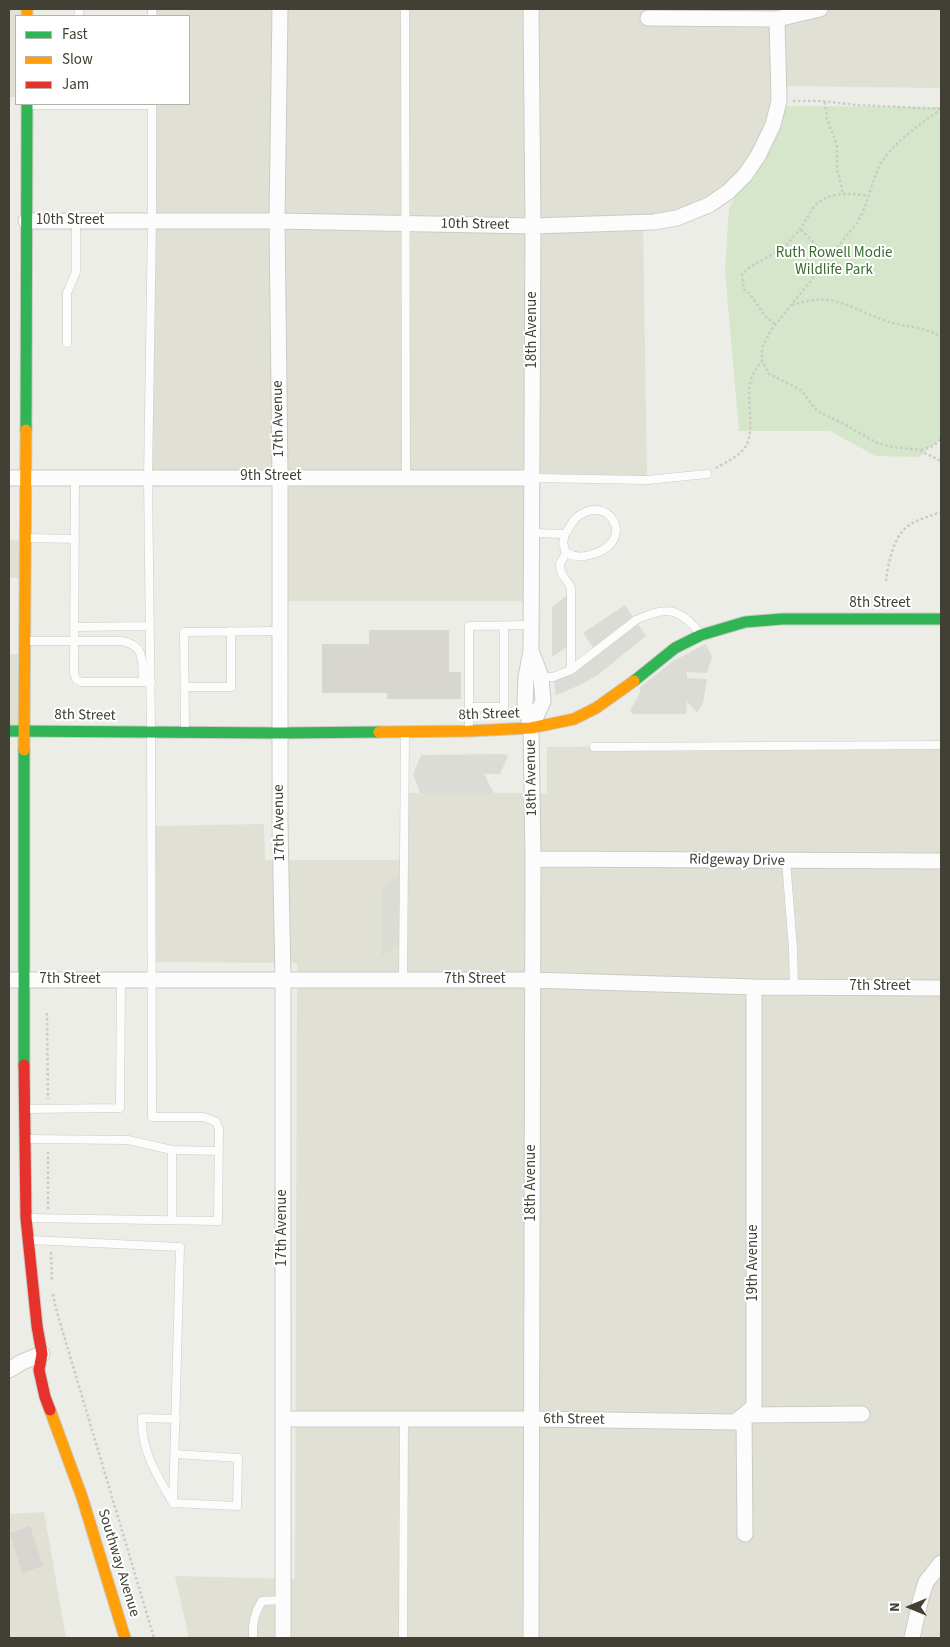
<!DOCTYPE html>
<html>
<head>
<meta charset="utf-8">
<style>
  body { margin:0 }
  #map { position:relative; width:950px; height:1647px; overflow:hidden; background:#edede8; font-family:"Source Sans 3",sans-serif }
  canvas { display:block }
  .frame { position:absolute; inset:0; border:10px solid #424035; pointer-events:none }
  .legend { position:absolute; left:15px; top:15px; width:175px; height:90px; box-sizing:border-box; background:#fff; border:1px solid #b3b3ae; margin:0; padding:6px 9px; list-style:none; font-size:15px; color:#424035 }
  .legend li { display:flex; align-items:center; gap:10px; height:25px }
  .legend b { width:25px; border:1px solid #b3b3ae }
  .north { position:absolute; left:885px; top:1582px; width:50px; height:50px; -webkit-text-stroke:4px #fff; paint-order:stroke; rotate:270deg; font-size:14px; font-weight:700; line-height:20px; text-align:center; color:#424035 }
  .north::after { content:''; display:block; margin:auto; width:18px; height:22px; background:#424035; clip-path:polygon(50% 0,100% 100%,50% 72%,0 100%) }
</style>
</head>
<body>
<div id="map">
<canvas width="950" height="1647"></canvas>
<div class="frame"></div>
<ul class="legend">
<li><b style="height:6px;background:#30b455"></b>Fast</li>
<li><b style="height:6px;background:#ff9f0a"></b>Slow</li>
<li><b style="height:6px;background:#e5322d"></b>Jam</li>
</ul>
<div class="north">N</div>
</div>
<script>
const ctx = document.querySelector('canvas').getContext('2d');
ctx.lineJoin = 'round';
function fillPath(path, color) { ctx.fillStyle = color; ctx.fill(path, 'evenodd'); }
function trace(path, color, width, dash) { ctx.strokeStyle = color; ctx.lineWidth = width; ctx.lineCap = dash ? 'butt' : 'round'; ctx.setLineDash(dash || []); ctx.stroke(path); }
function label(font, color, halo, rows, align = 'center') {
  ctx.font = font + ' "Source Sans 3",sans-serif'; ctx.lineWidth = 4; ctx.setLineDash([]); ctx.textBaseline = 'middle'; ctx.strokeStyle = halo; ctx.fillStyle = color; for (const [text, x, y, turn = 0] of rows) {
    ctx.save(); ctx.translate(x, y); ctx.rotate((+turn || 0) * Math.PI / 180); ctx.textAlign = isNaN(turn) ? turn : align; if (halo) ctx.strokeText(text, 0, 0); ctx.fillText(text, 0, 0); ctx.restore();
  }
}
const residential = new Path2D(`
  M9,9h18v7h-11v81h-7z
  M157,9h619l1,10 46,-10h118v79l-161,-2 -3,27 -49,79 -85,31 4,257 -114,-2 -1,123h-253l1,-124h-128l4,-373h33v-88h-32z
  M9,540h16v38h-16z
  M9,654h16v77h-16z
  M941,745v893h-752l-14,-62 120,3 2,-616 -144,-1 2,-136 109,-2 1,36h131l8,-2v-65h143v-46z
  M44,1512l22,126h-57v-124z`);
const green = new Path2D(`
  M785,106l156,1v331l-22,19 -43,-1 -46,-25h-91l-14,-160 4,-63z`);
const parking = new Path2D(`
  M571,592v52l-19,13v-50z
  M625,605l21,31 -47,38 -19,11 -24,10 -3,-18 42,-27 -12,-17z
  M706,644l6,13 -5,16 -20,-1v6l20,1 -4,25 -6,9 -10,-12 -1,13h-54l-2,-3 11,-21 -2,-2 34,-27z
  M503,754l5,2 -8,18h-16l10,19h-74l-7,-19 8,-19z
  M404,870l-1,71 -22,16v-68z`);
const building = new Path2D(`
  M369,630h80v42h12v27h-74v-6h-65v-49h47z
  M30,1526l13,40 -21,7 -12,-40z`);
const path = new Path2D(`
  M793,101h28l35,4 85,4
  M825,102l2,17 10,26v23l6,26
  M941,109c-20,15 -55,38 -64,62 -7,18 -10,35 -20,52l-86,107 -9,18v13l7,13 32,16 16,21 27,13 33,19 16,4 26,3 22,11
  M801,230l28,27
  M792,305c13,-4 29,-8 42,-4 19,5 37,15 55,21 17,5 37,5 52,15
  M775,324l-10,-8 -15,-22 -6,-5 -2,-14c9,-12 29,-18 42,-28 4,-3 7,-7 10,-11 10,-10 12,-18 20,-29 13,-16 37,-14 55,-11
  M921,450l12,-4 8,-7
  M716,468c10,-6 26,-13 31,-24 11,-27 -10,-57 15,-83
  M886,581c2,-17 7,-44 22,-55 10,-7 22,-10 33,-14
  M47,1013l1,86
  M48,1209v-59
  M51,1252l1,30
  M53,1294l3,15 98,329`);
const lane = new Path2D(`
  M79,9v7
  M152,9v7
  M405,9l1,469
  M29,105h123
  M67,343v-50l9,-21v-51
  M75,478l-1,195 2,6 5,3h70
  M533,478l114,2 60,-6
  M532,533l33,1c4,-5 6,-11 11,-16 31,-27 61,21 20,35 -11,4 -19,5 -30,0l-6,11c0,13 7,14 11,24v82
  M565,534l-2,9 3,10
  M27,538l48,1
  M75,627l75,-1
  M27,641h94c25,4 21,21 22,41
  M541,677h12l18,-7 65,-50c30,-14 42,-13 64,13
  M185,687h46v-56
  M470,707h34v-81
  M469,729v-103l62,-1
  M185,730l-1,-98 95,-1
  M594,747l347,-2
  M786,861l7,88 1,38
  M403,980l2,-248
  M26,1109l94,-1 1,-128
  M25,1139l103,1 44,10
  M28,1218l190,3 1,-92 -3,-7 -12,-5h-52l-1,-385 -3,-255 4,-256v-117
  M172,1220v-70l47,1
  M30,1240l150,7 -7,256 64,3 1,-48 -63,-4
  M173,1503c-16,-27 -32,-53 -31,-85l34,1
  M253,1638c-1,-14 1,-25 9,-37l21,-1
  M403,1638l1,-219`);
const street = new Path2D(`
  M280,9l-3,212 3,256v347l3,155v659
  M531,9l2,217 -2,425 -5,26 -1,27 6,24 2,131 -2,779
  M648,18l129,1 43,-10
  M26,221h251l256,5 121,-4 23,-4 32,-13 19,-13 17,-17 13,-19 15,-31 6,-24 -2,-82
  M9,478h524
  M531,728l12,-27 -2,-24 -10,-26
  M533,859l408,2
  M9,980h523l222,7 187,1
  M9,1370l13,-8 20,-8
  M283,1419h249l203,3 9,-7 118,-1
  M745,1534l-1,-119 10,-9v-419
  M912,1638l9,-40 5,-16 15,-19`);
const fast = new Path2D(`
  M26,430l1,-326
  M634,681l41,-33 26,-13 44,-13 37,-3h159
  M9,731l271,2 99,-1
  M24,750v315`);
const slow = new Path2D(`
  M27,9v7
  M379,732l90,-1 62,-3 43,-9 22,-11 38,-27
  M24,750l2,-320
  M50,1410l32,87 43,141`);
const jam = new Path2D(`
  M24,1065l2,153 11,108 5,28 -3,16 6,27 5,13`);
const streetNames = [
  ["10th Street",70,221],
  ["10th Street",475,225,1],
  ["18th Avenue",533,330,-90],
  ["17th Avenue",279,419,-91],
  ["9th Street",271,477],
  ["8th Street",880,604],
  ["8th Street",489,715,-2],
  ["8th Street",85,716,1],
  ["18th Avenue",532,778,-91],
  ["17th Avenue",280,823,-91],
  ["Ridgeway Drive",737,861,1],
  ["7th Street",70,980],
  ["7th Street",475,980],
  ["7th Street",880,987],
  ["18th Avenue",532,1183,-90],
  ["17th Avenue",283,1228,-90],
  ["19th Avenue",754,1263,-90],
  ["6th Street",574,1420,1],
  ["Southway Avenue",118,1563,73]
];
const parkNames = [
  ["Ruth Rowell Modie",834,254],
  ["Wildlife Park",834,271]
];
fillPath(residential, '#e1e0d5');
fillPath(green, '#d5e6ca');
fillPath(parking, '#dcdcd7');
fillPath(building, '#d7d6d1');
trace(lane, '#cbcbc6', 9);
trace(street, '#cbcbc6', 17);
trace(fast, '#cdccc1', 13);
trace(slow, '#cdccc1', 13);
trace(jam, '#cdccc1', 13);
trace(path, '#cbcbc6', 2.5, [2.5, 2.5]);
trace(lane, '#fcfcfc', 8);
trace(street, '#fcfcfc', 15);
trace(fast, '#30b455', 11);
trace(slow, '#ff9f0a', 11);
trace(jam, '#e5322d', 11);
label('15px', '#424035', '#fff', streetNames);
label('15px', '#396c30', '#fff', parkNames);
</script>
</body>
</html>
